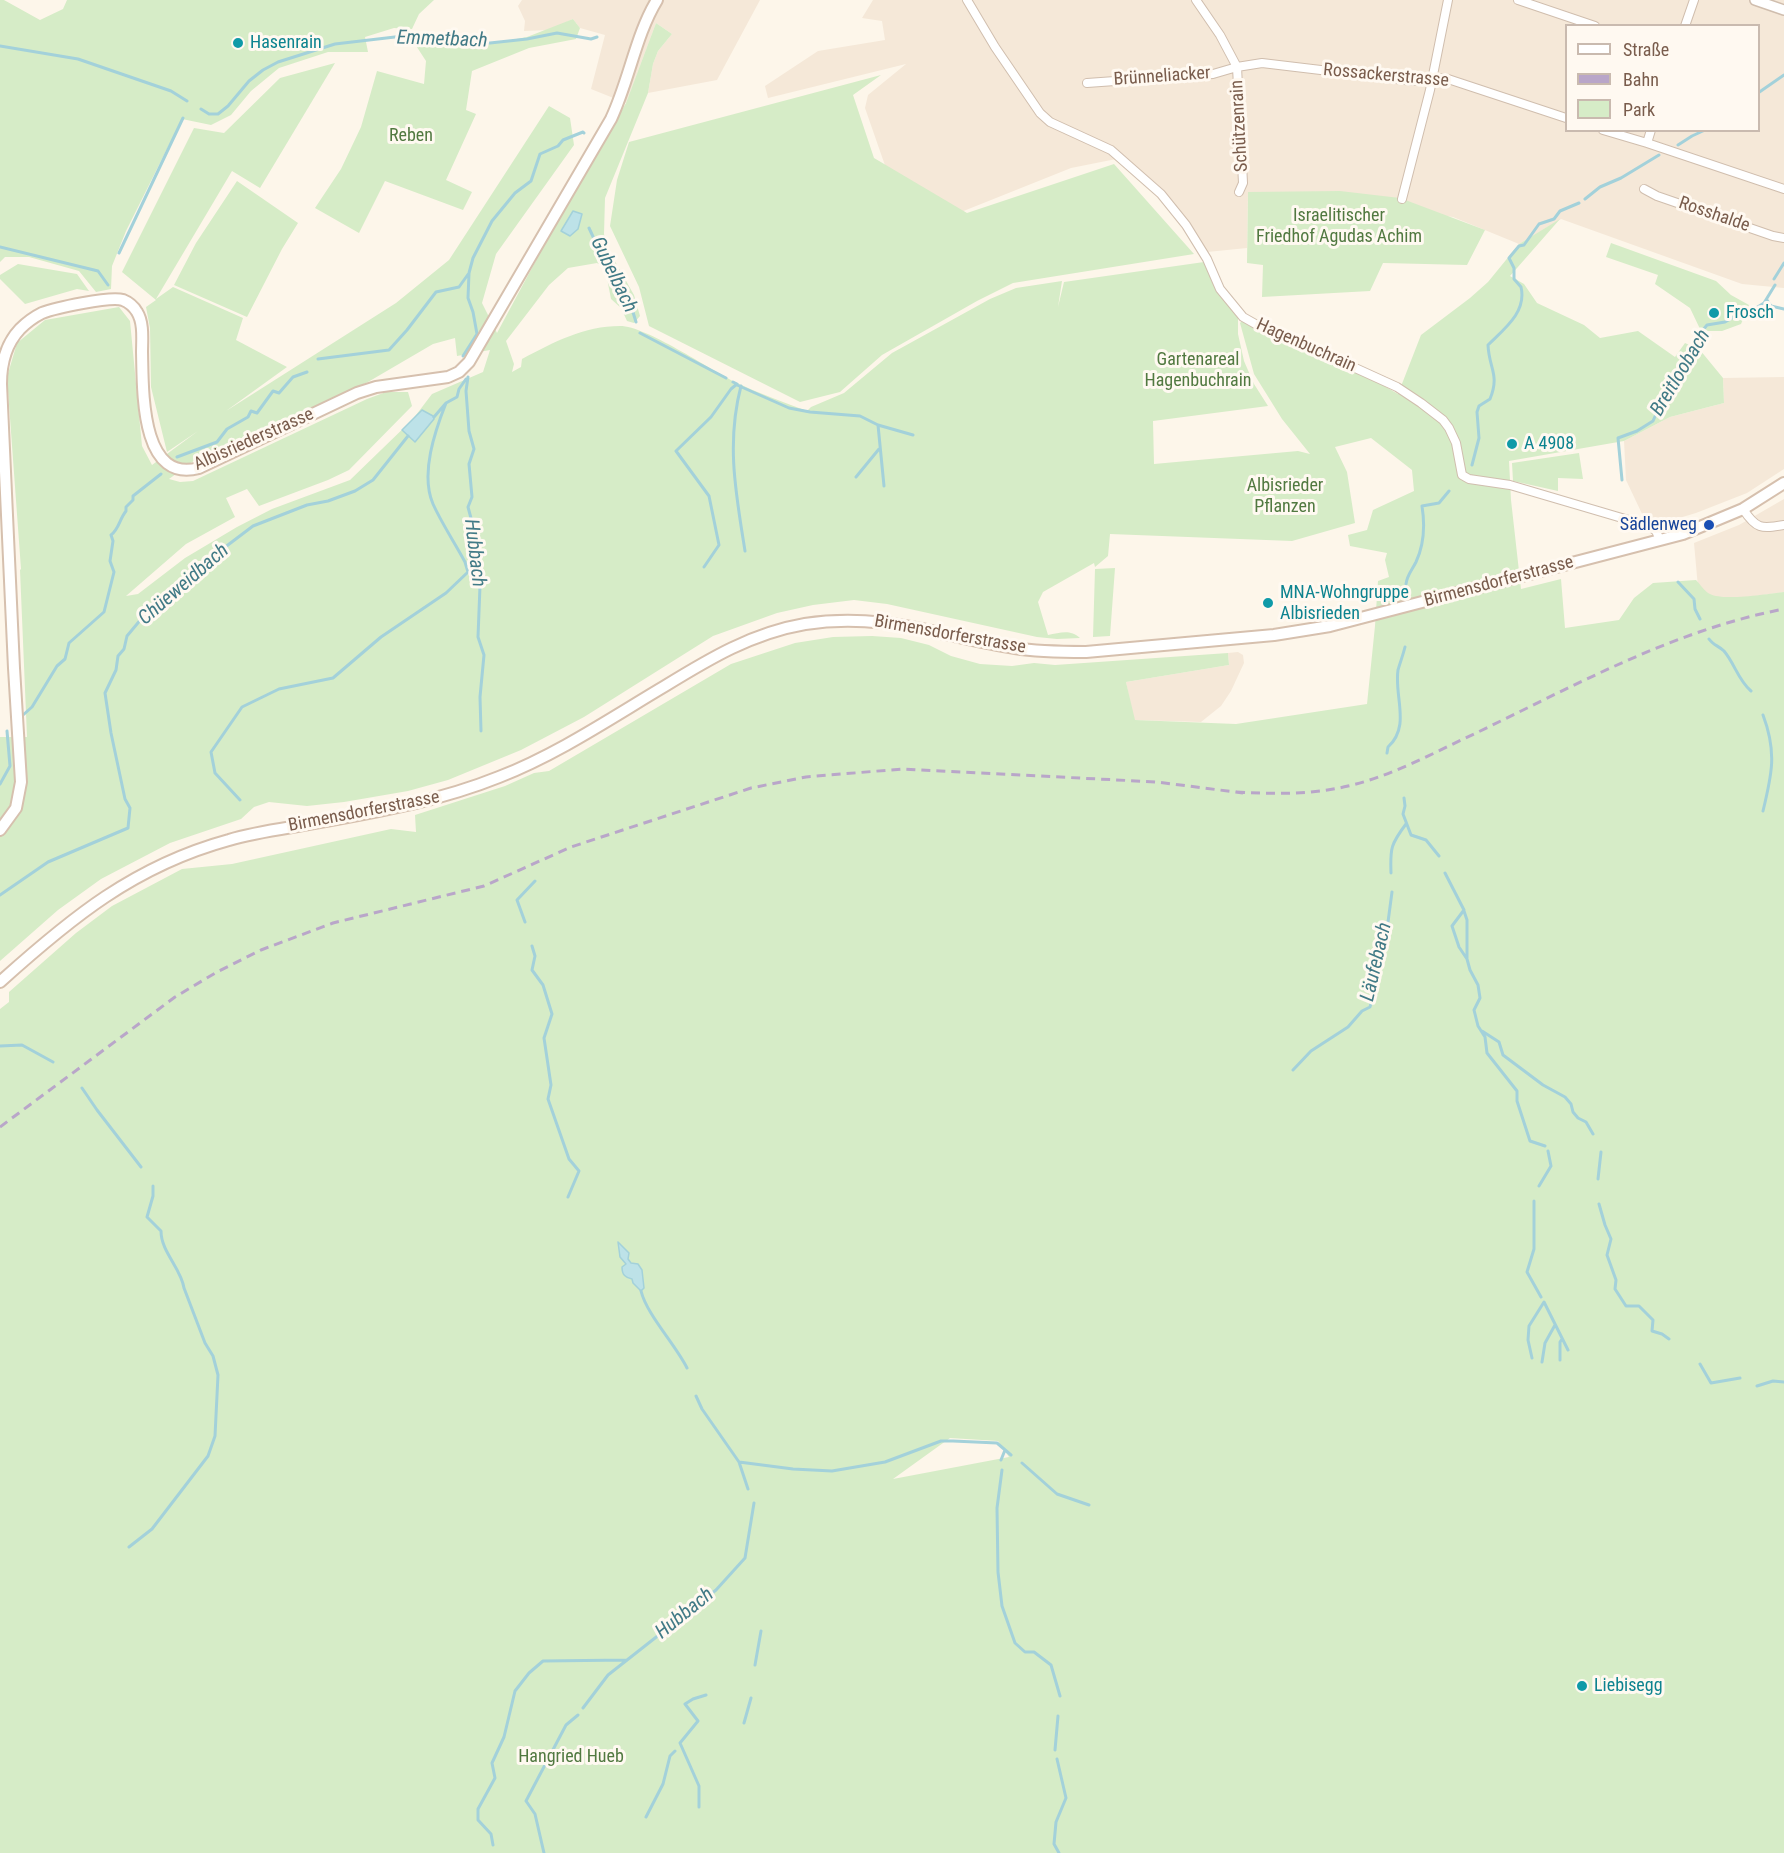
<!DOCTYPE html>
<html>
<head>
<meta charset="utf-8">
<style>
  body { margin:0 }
  #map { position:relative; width:1784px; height:1853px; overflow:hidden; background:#fdf6ea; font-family:"Roboto Condensed",sans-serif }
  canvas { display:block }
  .legend { position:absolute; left:1565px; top:24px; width:195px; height:108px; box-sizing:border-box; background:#fff9f1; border:2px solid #c9baaf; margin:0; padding:8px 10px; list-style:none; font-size:18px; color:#795c4c }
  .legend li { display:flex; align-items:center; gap:12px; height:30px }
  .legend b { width:30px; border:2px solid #c9baaf }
</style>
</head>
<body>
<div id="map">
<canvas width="1784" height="1853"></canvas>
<ul class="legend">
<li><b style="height:8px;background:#fff"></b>Straße</li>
<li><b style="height:8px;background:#b9a6c9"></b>Bahn</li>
<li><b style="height:16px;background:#d6ecc7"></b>Park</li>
</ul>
</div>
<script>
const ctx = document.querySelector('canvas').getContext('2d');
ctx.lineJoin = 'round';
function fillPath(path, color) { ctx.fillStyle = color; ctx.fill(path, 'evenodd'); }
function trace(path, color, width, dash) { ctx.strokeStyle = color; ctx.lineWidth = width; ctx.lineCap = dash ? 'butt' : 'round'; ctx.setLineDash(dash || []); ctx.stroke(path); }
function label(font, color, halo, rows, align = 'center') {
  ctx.font = font + ' "Roboto Condensed",sans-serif'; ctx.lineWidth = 6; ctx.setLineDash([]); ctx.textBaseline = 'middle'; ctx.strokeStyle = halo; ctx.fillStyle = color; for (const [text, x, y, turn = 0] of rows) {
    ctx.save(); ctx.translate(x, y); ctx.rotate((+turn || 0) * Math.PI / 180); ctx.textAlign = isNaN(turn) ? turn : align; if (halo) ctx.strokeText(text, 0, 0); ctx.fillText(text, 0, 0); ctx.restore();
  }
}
const residential = new Path2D(`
  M522,0h238l-43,80 -69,13 5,-29 5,-13 14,-17 -16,-11 -30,80 -35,-14 14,-54 -25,-7 -7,-9 -24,11 -25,1 1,-10 -7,-15z
  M873,0h911v288l-42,-4 -181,-65 -42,25 -66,-27 -205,-25 -1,56 -40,4 -16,-26 -32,-40 -33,-29 -55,11 -110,44 -73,-38 -23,-66 3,-13 38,-31 -138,34 -3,-12 53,-35 67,-11 -3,-19 -20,-3zM1566,26h192v104h-192z
  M1784,377v92l-37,24 -51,20 -37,11 -15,-6 -18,-38 -2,-39 46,-24 54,-14 -1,-25z
  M1784,499v93l-35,5 -49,13 -6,-67 45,-18z
  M1238,652l5,3 1,8 -13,28 -10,15 -20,16 -67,-2 -8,-38 103,-17 -1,-12z`);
const green = new Path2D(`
  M0,0h4l36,20 23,-11 4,-9h367l-15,14 -7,15 -18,-1 -29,9 3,15h-40l-49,16 -28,23 -20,24 -20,10 -29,-6 -56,112 -14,35 -1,23 -15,3 -17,-21 -50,-14h-24l-5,5z
  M573,19l7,9 -4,11 -47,9 -57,23 -6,39 10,4 -30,66 26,12 -9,18 -78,-29 -26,52 -44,-25 26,-39 20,-42 16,-56 47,13 2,-23 -15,-23 79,6 37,-7z
  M656,23l16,11 -14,17 -5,13 -5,29 -43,105 -1,36 4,15 26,46 6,21 -6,7 -7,-2 -6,-13 -10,-9 -6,-31 -8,-5 -29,5 -19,17 -43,56 8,23 -2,8 9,-5 1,-8c32,-17 62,-33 98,-33 26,0 89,43 115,56 23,11 48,20 72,29l4,-4 33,-14 48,-40 98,-54 26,-11 46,-7 -4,26 6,-25 140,-20 13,28 21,28v16l6,27 10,23 14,22 -115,15 1,43 144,-13 12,3 -28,-35 -28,-45 -14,-51 2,-2c22,12 45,19 68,29 30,13 60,27 88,44l23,-59 49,-37 18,-16 31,-38 41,-25 -50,57 14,8 13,19 47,22 16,13 38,-7 37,26 10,-14 15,7 23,28 1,25 -54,14 -46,24 -115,20 2,39 10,89 40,-10 4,49 54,-8 15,-22 19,-15 43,-3c4,4 9,12 14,14 13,7 58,0 74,-2v1261h-1784v-844l9,-7v-10l67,-59 36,-27 70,-37 50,-5 159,-35 25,3 -1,-17 90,-29 29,-13 15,-2 182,-107 64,-21 38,-6 39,-1 29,2 28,7 22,11 29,8 32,2 22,-3 21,2 173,-12 1,12 -103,17 9,38 101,4 131,-20 8,-78 3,-45 11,-4 -4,-17 2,-7 -37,-7 -2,-11 19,-5 6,-20 41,-19 -2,-21 -41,-32 -36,9 12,25 8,51 -63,18 -182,-7 -2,22 -13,11 -1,-4 -51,29 -5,10 10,33c12,-2 22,-6 32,3l-23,1 -20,-2 -150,-33 -33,-4 -41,5 -36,8 -64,23 -129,81 -63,33 -73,30 -40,11 -64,11 -37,4 -38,-4 -15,5 -13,12 -71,24 -69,36 -43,31 -58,51v-224h27l-7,-167 1,-1 -14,-192 10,-34 28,-23 74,-13 11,14 12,125 10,19 46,-34 -31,21 -16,-65 -1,-59 -4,-21 10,-7 -34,-28 72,-144 30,5 56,-55 55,-15 -75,125 -28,-17 -76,128 17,-12 70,31 -7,22 51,27 -61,44 170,-108 53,-43 100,-154 21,12 4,27 -78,109 -14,49 15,30 58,-108 71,-122zM455,338l2,18 33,-6 -7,22 -51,22 -19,25 -63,61 -78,29 -35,18 -52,31 -47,36 -12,2 60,-52 49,-27 -9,-19 21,-9 12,17 69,-26 21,-10 63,-64 -4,-14h-22l-19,7 -174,82 -13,1 -11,-3 26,-19 173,-78 65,-38zM950,1438l48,3 11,16 -116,22z
  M881,75l-28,20 21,63 93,55 147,-49 80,90 -181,29 -36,18 -95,54 -42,37 -40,10 -151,-76 -10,-39 -29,-61 7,-46 12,-38z
  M237,181l61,42 -16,26 -35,68 -73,-32 22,-42z
  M1340,191l60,7 85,32 -18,35 -84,-2 -13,28 -108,6 1,-32 -16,-2 1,-71z
  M1611,243l105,38 15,14 18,10 -8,19 -19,7h-21l-11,-23 -35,-24 3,-9 -52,-18z
  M18,264l59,10 12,17 -12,-2 -52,15 -25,-25v-4z
  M1579,453l4,26 -25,-1v13l-45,-10 -1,-18z
  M1115,568l-5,68 -17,1 2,-68z`);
const water = new Path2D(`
  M573,211l9,3 -4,15 -8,7 -9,-5z
  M422,410l11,6 1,3 -19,23 -13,-12z
  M618,1242l11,11 -1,6 3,4 7,1 4,6 2,18 -3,3 -8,-8 -1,-4c-7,-2 -10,-4 -10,-12l4,-3 -6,-7z`);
const stream = new Path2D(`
  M0,46l78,13 93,32 16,10
  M1758,93l26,-18
  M201,109l8,5h9l10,-8 21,-25 14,-11 15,-8 57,-18 77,-9 44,3 34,5 37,-4 30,-6 34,6 6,-2
  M1678,145l14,-9 13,-6
  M1585,199l15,-12 21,-9 38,-23
  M589,228l13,28 11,11 5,16 10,13 8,26
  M0,247l98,24 10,14
  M119,253l64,-135
  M1774,279l10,-16
  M1767,300l4,6 13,3
  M640,333l86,45
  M463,356l14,-22 -4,-22 -5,-14 1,-25
  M318,359l71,-9 18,-20 29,-38 23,-5 10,-14 4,-15 19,-37 23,-28 16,-12 9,-27 18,-8 5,-6 20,-8 1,1
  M468,377l-2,14 3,40 5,18 -5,15 3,33 -4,10 4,15 -1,9 9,55 -2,51 6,18 -4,42 1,34
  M737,385l52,23 21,4 50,4 18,9 35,10
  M741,386c-15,57 -5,108 4,165
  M434,417l12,-14 11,-6 2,-8 7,-10
  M878,425l6,61
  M177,457l40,-15 10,-13 21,-12 3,-6 6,2 16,-22 6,2 14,-16 14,-5
  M1472,465l7,-27 -2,-26 2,-6 11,-7c10,-25 -1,-30 -2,-54 16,-16 39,-33 33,-58l-7,-8v-11l-5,-10 10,-12 5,-1 15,-21 15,-5 6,-8 19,-8
  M856,477l23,-28
  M1622,480l-4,-42 19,-7 16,-10 7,-16 13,-12 15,-26 1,-8 12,-16 2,-13 4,-5 18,-3 14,-8 6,1 19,-12 11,-18
  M704,567l15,-22 -10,-49 -33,-45 35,-34 20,-28 6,-5 -4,-2
  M1678,582l16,17 1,10 5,10
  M1406,584c1,-9 6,-14 10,-22 8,-17 9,-37 6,-56l17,-3 10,-12
  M1709,639c4,6 10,7 15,12 11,13 14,29 27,40
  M23,715l9,-8 25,-41 8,-7 4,-16 35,-31 10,-40 -4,-11 3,-20 -2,-6c8,-6 8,-15 15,-24v-4l7,-7v-4l28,-22
  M1387,753l1,-6c23,-21 6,-50 10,-77 2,-7 5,-15 7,-23
  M0,784l10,-18 -3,-35
  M1404,798l1,8 -2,8 8,21 15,5 13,16
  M240,800l-25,-27 -4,-21 31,-45 37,-18 54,-11 48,-41 65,-44 22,-21 -3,-10c-10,-19 -23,-38 -32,-58 -13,-30 2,-73 13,-101
  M1763,811c9,-37 14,-59 0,-96
  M1391,873c-1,-25 0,-29 15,-49
  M1445,873l19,37 -12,16 7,21 8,12 3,11 8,15 2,13 -6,12 4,16 7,11 2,16 30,38v10l13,40 15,5
  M0,895l48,-33 80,-34 2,-20 -5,-9 -14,-66 -6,-40 11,-23 2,-14 6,-7 3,-13 25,-30 27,-24 74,-56 54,-21 21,-4 27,-10 18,-11 35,-44
  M1464,911l3,9v38
  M525,922l-8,-22 18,-19
  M532,946l3,10 -3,14 11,15 9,29 -8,24 7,47 -3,14 21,60 10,12 -11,26
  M1482,1031l17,11 4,13 40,30 22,12 6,7 2,8 5,6 8,4 7,12
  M0,1046l22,-1 31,17
  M1293,1070l18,-19 37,-24 14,-16 8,-4 14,-55 8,-60
  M82,1088l15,22 44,57
  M1598,1179l3,-27
  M1539,1186l12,-20 -3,-15
  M1534,1201v48l-7,23 14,25
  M1599,1204l6,21 6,14 -4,16 9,25 -1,9 11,17h13l14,14 -1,11 10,3 7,5
  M641,1291c6,24 34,53 46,77
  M1532,1358l-4,-18 1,-14 15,-24 24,48
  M1560,1360v-18l2,-3
  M1542,1362l3,-19 10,-18
  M1700,1364l11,19 29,-5
  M1757,1386l16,-5 11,1
  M696,1396l6,13 37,53 9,27
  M1001,1460l4,-10
  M739,1462l54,7 39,2 53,-9 56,-21h12l44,2 14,12
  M1022,1463l35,31 32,11
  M1002,1470l-5,38 1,64 4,34 13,37 10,9h9l17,13 9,31
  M129,1547l23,-18 56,-73 7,-20 3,-61 -5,-19 -8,-13 -21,-55c-3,-20 -23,-36 -23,-57l-14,-14 6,-21v-10
  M755,1665l6,-34
  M583,1708l25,-33 108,-85 29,-32 9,-55
  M744,1723l7,-25
  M1055,1750l3,-34
  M1057,1759l9,39 -10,24 -2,22 5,9
  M699,1807v-21l-19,-43 18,-22 -13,-17 8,-5 13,-4
  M646,1817l17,-33 7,-28 5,-5
  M493,1845l-2,-11 -13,-14v-11l17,-31 -3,-15 12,-26 11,-46 14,-18 14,-12 84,-1
  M544,1853l-9,-39 -9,-13 40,-76 12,-10`);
const minor = new Path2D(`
  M967,0l28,47 45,66 10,9 61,28 50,44 25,31 21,34 13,30 23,28 23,13 41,16 90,41 24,16 22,17 6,8 7,15 6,32 7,4 41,6 139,41 7,5 4,9
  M1196,0l24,35 17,32 6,116 -4,9
  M1518,0l77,26
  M1685,26l9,-26
  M1087,83l126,-9 24,-7 25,-4 151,18 32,-3 121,40
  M1603,130l44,13 137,46
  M1647,143l4,-13
  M1644,189l13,7 116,40 11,2
  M1402,199l28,-109 18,-90
  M1743,509c13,20 18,20 41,16`);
const tertiary = new Path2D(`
  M1755,0l29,10`);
const secondary = new Path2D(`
  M0,830l16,-22 5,-26 -7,-114 -13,-284c0,-20 4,-39 19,-55 6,-6 14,-12 22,-16 13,-5 68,-17 81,-13 5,2 11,7 14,12 7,11 5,28 5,40 1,37 -2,132 57,116l158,-75 19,-6 72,-10 11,-5 10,-10 142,-243c18,-38 25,-85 46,-119
  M0,982c71,-64 134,-116 229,-142 30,-9 61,-12 92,-18 61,-11 121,-22 178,-45 59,-23 112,-59 166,-91 44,-27 87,-53 140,-62 78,-12 135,12 210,24 23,4 47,4 71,4l188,-17 56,-9 353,-92 60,-25 41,-26`);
const rail = new Path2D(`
  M1236,792c38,2 75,3 112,-6 44,-10 85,-33 126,-52 100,-48 200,-104 310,-125
  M0,1127l175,-130 42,-25 44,-22 72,-27 151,-37 87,-39 180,-59 55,-11 96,-8 255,13 86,11`);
const markers = [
  [238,43,6,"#0f9aa8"],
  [1714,313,6,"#0f9aa8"],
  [1512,444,6,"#0f9aa8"],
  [1709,525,6,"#1a4fb4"],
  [1268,603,6,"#0f9aa8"],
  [1582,1686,6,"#0f9aa8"]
];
const cultureNames = [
  ["Hasenrain",250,43],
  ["Frosch",1726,313],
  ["A 4908",1524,444],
  ["MNA-Wohngruppe",1280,593],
  ["Albisrieden",1280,614],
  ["Liebisegg",1594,1686]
];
const streetNames = [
  ["Rossackerstrasse",1386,76,5],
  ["Brünneliacker",1162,77,-4],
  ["Schützenrain",1240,126,-93],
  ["Rosshalde",1714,215,19],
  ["Hagenbuchrain",1306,346,24],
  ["Albisriederstrasse",254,440,-24],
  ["Birmensdorferstrasse",1499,582,-15],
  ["Birmensdorferstrasse",950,635,10],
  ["Birmensdorferstrasse",364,812,-11]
];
const parkNames = [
  ["Reben",411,136],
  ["Israelitischer",1339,216],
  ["Friedhof Agudas Achim",1339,237],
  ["Gartenareal",1198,360],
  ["Hagenbuchrain",1198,381],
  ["Albisrieder",1285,486],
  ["Pflanzen",1285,507],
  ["Hangried Hueb",571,1757]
];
const transitNames = [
  ["Sädlenweg",1697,525]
];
const waterNames = [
  ["Emmetbach",442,40,2],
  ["Gubelbach",613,275,64],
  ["Breitloobach",1681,373,-59],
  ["Hubbach",474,553,83],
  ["Chüeweidbach",184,585,-41],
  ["Läufebach",1377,962,-77],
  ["Hubbach",685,1614,-39]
];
fillPath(residential, '#f5e8d8');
fillPath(green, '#d6ecc7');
fillPath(water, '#bde2e8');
trace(water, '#a3d1da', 1.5);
trace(stream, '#a3d1da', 3);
trace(minor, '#d0beae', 10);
trace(tertiary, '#d0beae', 12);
trace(secondary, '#d6c0ae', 14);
trace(minor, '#fff', 8);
trace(tertiary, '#fff', 9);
trace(secondary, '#fff', 10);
trace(rail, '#b9a6c9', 3, [9, 6]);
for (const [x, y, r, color] of markers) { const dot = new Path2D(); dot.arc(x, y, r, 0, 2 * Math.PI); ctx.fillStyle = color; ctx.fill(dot); trace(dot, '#fff9f1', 2); }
label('18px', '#0d838f', '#fff9f1', cultureNames, 'left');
label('18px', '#795c4c', '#fff9f1', streetNames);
label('18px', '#517940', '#fff9f1', parkNames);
label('18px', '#164399', '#fff9f1', transitNames, 'right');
label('italic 20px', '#417a86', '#fff9f1', waterNames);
</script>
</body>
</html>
